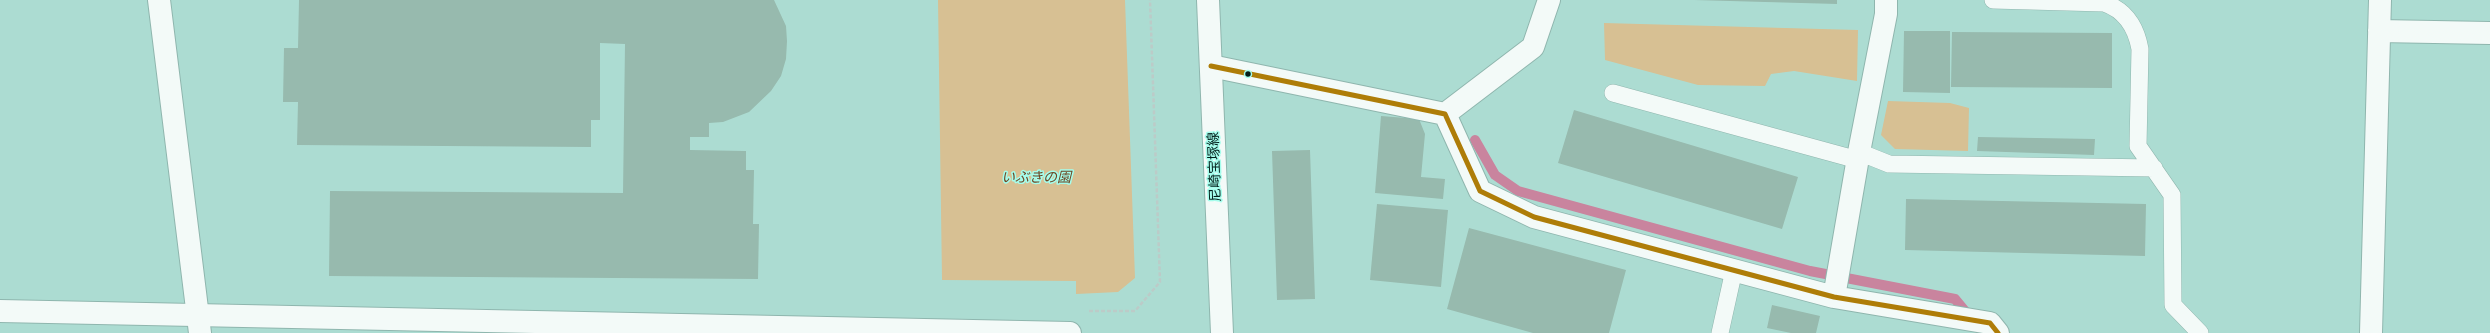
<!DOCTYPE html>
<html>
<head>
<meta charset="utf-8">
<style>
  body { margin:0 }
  canvas { display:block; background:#acdcd2 }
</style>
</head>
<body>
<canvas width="2490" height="333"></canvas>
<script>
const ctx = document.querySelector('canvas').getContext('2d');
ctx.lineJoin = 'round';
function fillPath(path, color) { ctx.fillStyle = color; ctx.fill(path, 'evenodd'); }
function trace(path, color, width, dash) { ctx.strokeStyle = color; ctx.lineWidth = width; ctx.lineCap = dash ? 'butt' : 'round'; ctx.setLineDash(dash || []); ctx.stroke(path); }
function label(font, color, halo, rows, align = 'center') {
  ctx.font = font + ' Merriweather,"Noto Sans JP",serif'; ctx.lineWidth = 3; ctx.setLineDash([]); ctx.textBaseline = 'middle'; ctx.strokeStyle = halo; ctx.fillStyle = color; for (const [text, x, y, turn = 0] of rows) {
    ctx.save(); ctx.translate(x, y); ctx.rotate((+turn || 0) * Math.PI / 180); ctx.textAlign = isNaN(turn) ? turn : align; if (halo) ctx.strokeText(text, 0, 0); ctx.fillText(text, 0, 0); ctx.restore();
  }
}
const green = new Path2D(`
  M938,0h187l10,278 -17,14 -42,2v-13l-134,-1z
  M1604,23l254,7 -1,51 -63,-10 -23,3 -6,12 -67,-1 -93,-25z
  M1888,101l62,2 19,5 -1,43 -73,-2 -14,-14z`);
const stream = new Path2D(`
  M1475,140l20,35 23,16 292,80 145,28 28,34`);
const building = new Path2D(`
  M299,0h475l12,26 1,15 -1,18 -5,17 -10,15 -22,21 -26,10 -14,1v14h-19v13l56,1v19h8l-1,54h6l-1,55 -429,-3 1,-85 293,2 2,-149 -25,-1v77h-9v27l-294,-2 1,-43h-15l1,-54h14z
  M1694,0h143v4z
  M1904,31h46v62l-47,-1z
  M1952,32l160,1v55l-161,-1z
  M1574,110l224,67 -16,52 -224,-66z
  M1381,116l38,3 6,15 -4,43 24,2 -2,20 -68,-6z
  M1978,137l117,2 -1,16 -117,-4z
  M1310,150l5,149 -38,1 -5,-149z
  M1906,199l240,5 -1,52 -240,-6z
  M1377,204l71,6 -7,77 -71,-7z
  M1469,228l157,42 -17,63h-76l-86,-24z
  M1772,305l48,11 -4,17h-25l-24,-5z`);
const path = new Path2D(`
  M1089,311h46l25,-29 -10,-282`);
const service = new Path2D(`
  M1993,0l111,3c21,7 32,24 36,46l-2,97 34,49 1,110 27,28
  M1613,93l245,67
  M1859,152l30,12 265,4
  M1720,333l14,-63`);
const minor = new Path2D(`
  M159,0l41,333
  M2379,31l111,2
  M1211,66l234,48 35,77 54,26 300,80 156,26 8,10
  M1445,114l88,-67 16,-47
  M1834,297l25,-145 27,-138v-14
  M2371,333l9,-333`);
const tertiary = new Path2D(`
  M0,311l1070,22`);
const primary = new Path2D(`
  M1208,0l14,333`);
const bus1 = new Path2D(`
  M1211,66l234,48 35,77 54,26 300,80 156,26 8,10`);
const markers = [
  [1248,74,3.5,"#021d19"]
];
const streetNames = [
  ["尼崎宝塚線",1215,167,-92]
];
const parkNames = [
  ["いぶきの園",1036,178]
];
fillPath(green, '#d7c093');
trace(stream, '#c9849e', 10);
fillPath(building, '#97baae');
trace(service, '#8fb6ae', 18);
trace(minor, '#8fb6ae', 24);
trace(tertiary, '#8fb6ae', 24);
trace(primary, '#8fb6ae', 24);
trace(path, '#bccbc8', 2.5, [4, 2]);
trace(service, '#f3faf8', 17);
trace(minor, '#f3faf8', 22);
trace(tertiary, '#f3faf8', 22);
trace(primary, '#f3faf8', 22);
trace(bus1, '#ae7d08', 5);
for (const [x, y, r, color] of markers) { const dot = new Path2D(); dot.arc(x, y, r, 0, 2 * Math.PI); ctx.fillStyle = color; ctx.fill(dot); trace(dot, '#a5fdec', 1.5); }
label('14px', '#021d19', '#a5fdec', streetNames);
label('italic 14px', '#6e4623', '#a5fdec', parkNames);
</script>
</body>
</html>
